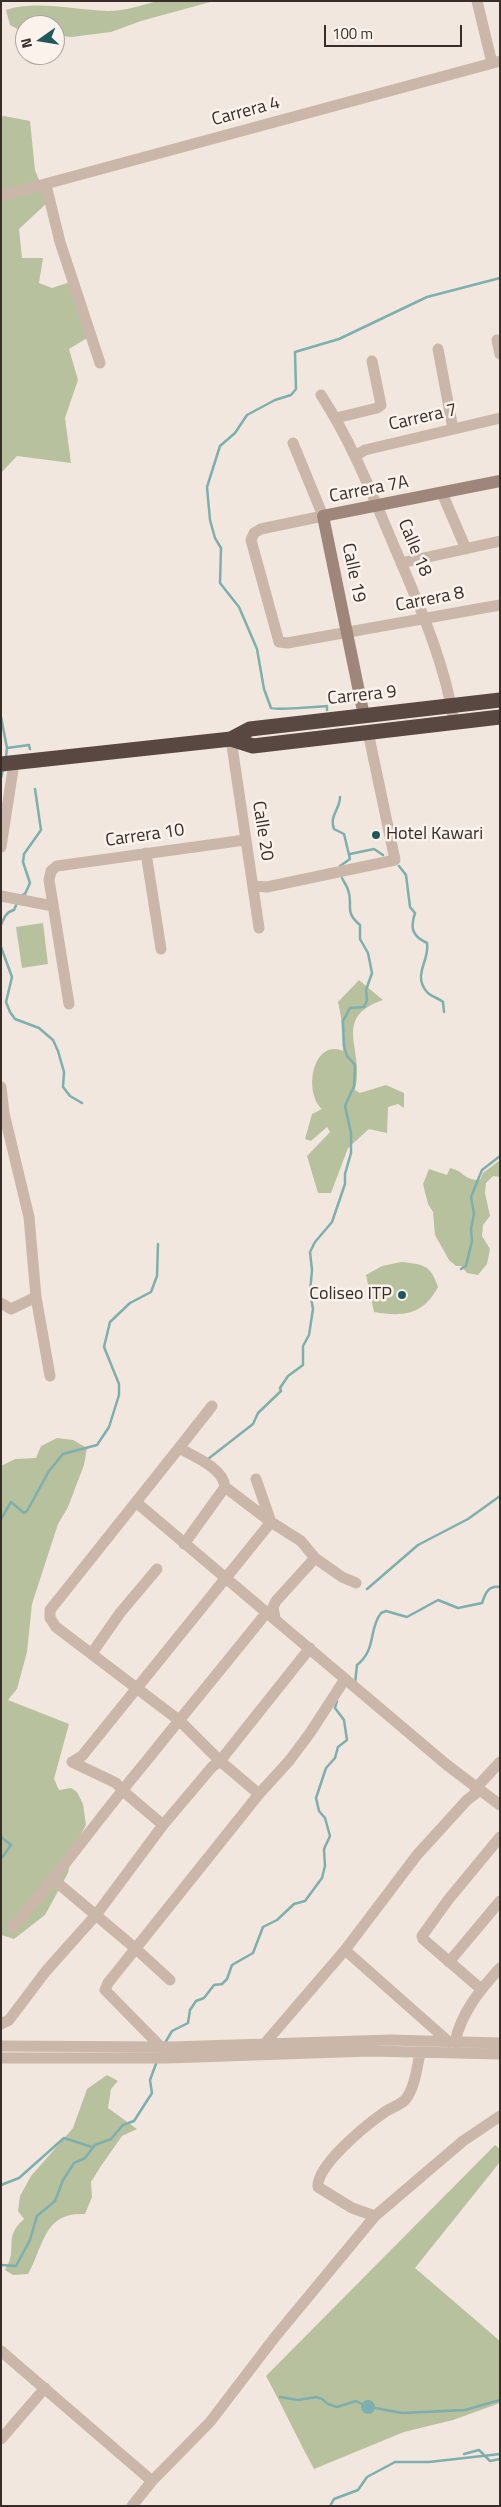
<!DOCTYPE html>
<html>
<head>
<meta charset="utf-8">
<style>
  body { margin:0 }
  #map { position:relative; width:501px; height:2507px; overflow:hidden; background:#f2e7de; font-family:"Titillium Web",sans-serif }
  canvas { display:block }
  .frame { position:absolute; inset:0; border:2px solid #382d29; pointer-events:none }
  .north { position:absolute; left:15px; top:15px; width:50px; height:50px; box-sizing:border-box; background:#faf2eb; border:1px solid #aca39d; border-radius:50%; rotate:257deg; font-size:14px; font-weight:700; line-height:20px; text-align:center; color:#382d29 }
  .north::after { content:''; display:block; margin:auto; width:18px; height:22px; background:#1f5959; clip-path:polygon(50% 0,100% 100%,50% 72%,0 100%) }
  .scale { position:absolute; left:324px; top:25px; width:138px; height:22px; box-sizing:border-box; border:2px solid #382d29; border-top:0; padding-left:6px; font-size:15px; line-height:18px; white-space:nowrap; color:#382d29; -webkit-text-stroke:4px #faf2eb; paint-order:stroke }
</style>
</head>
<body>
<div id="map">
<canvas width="501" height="2507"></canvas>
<div class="frame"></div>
<div class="north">N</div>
<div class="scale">100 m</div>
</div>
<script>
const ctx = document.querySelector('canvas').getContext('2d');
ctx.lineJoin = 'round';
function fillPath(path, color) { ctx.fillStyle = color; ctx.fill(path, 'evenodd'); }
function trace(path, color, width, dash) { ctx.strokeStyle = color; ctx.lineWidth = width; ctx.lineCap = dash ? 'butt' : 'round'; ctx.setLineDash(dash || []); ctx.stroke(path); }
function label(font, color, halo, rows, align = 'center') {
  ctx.font = font + ' "Titillium Web",sans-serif'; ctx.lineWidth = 5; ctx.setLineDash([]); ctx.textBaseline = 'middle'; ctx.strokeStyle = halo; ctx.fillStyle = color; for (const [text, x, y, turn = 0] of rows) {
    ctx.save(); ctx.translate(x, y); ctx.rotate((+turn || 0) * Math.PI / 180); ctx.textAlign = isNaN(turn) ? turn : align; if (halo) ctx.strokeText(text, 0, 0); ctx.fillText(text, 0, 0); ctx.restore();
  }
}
const green = new Path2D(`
  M158,1h56l-73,20 -30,11 -40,5 -16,-2v-10h-30v8l-15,-8 -4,-15c29,-10 69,0 102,1 17,0 34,-6 50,-10z
  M4,116l26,5 5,49 13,32 -29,27 3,29h21l-4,25 13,5 18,-6 17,56 -18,11 9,31 -13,38 6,45 -54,-7 -16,17v-356z
  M43,923l5,41 -26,4 -6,-41z
  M359,980l24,20c-53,18 -17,50 -28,90l5,3 26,-8 18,8v15l-6,-4 -10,3 -1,26 -18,-4 -21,19 -17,45h-13l-11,-37 23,-24 -3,-5 -16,14 -6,-2 7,-25 10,-5c-19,-17 -9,-71 21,-58l-2,-34 -3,-15z
  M500,1160v17l-7,-1 -7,7 -1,10 5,23 -7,9 -1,11 8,13 -3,15 -9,11 -11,-2 -6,-7h-5l-7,-6 -14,-25 -2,-23 -5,-8 -5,-20 6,-15 18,6 3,-7c15,3 12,12 30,12l3,-7z
  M401,1262c22,2 30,3 37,25 -15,28 -34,30 -64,25l-8,-37 16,-9z
  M57,1438l16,2 14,8 -3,17 -16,42 -10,17 -26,80 -5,48 -10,37 -9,11 61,24 -15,55 5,11 12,-2 6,4 6,12 3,21 -13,24 -5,24 -23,42 -31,24 -13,-4v-469l14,-7 21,-1 5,-12z
  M107,2075l11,6 -7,8 -3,19 29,21 -15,7 -21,30 -10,16 1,15 -7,17c-41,-2 -40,29 -57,60l-15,1 -8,-5c14,-22 -3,-32 19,-51l-6,-8 2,-15 11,-20 42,-48 14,-39z
  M495,2145l5,4v13l-85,106 85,73v62l-47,17 -49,12 -90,37c-17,-31 -31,-62 -48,-93z`);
const water = new Path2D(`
  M361 2407a7 7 0 1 1 14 0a7 7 0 1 1-14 0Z`);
const stream = new Path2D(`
  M327,710v-4c-9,1 -52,4 -56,2l-7,-19 -7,-40 -18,-42 -19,-24 1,-35 -6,-10 -5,-18 -3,-33 13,-41 15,-13 12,-18 28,-15 16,-5 5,-6 -1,-37 44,-13 88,-42 73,-19
  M1,717l6,31 -1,9
  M7,748l22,-3 1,4
  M1,778l2,-8
  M340,797c0,13 -11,18 -6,32l10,5 6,25 -10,7
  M350,854l24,-5 9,6
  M399,866l7,9 4,32 5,6c-5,15 -3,23 12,30 3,18 -15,32 0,49 4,5 12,6 16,10l1,10
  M20,896l5,-2 5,-11 -7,-21 1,-8 17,-24 -6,-41
  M1,925c3,-7 5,-13 13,-15l3,-7
  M1,947l11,30 -6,25 4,10 5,7 24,9 14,12 5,11 6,21 -1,15 7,9 12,7
  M461,1269l5,-3 6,-25 -1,-12 3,-15 -3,-17 11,-27 18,-14
  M208,1459l45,-35 5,-11 23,-22 -1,-3 8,-12 15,-11v-19l6,-11 4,-26 -3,-17 2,-22 -2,-18 5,-10 17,-20 13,-38v-10l6,-21v-20l-6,-27 9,-20 1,-21 -8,-9 -3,-10 -1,-25 7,-13 14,-1 3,-7 -1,-10 6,-17 -4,-20 -8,-14v-14c-17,-14 -6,-20 -12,-35 -1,-4 -4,-8 -6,-12
  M1,1519l10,-17 13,11 3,-2 22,-40 14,-17 34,-9 12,-18 10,-32v-11l-15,-37 6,-25 20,-19 21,-11 6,-16 1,-32
  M367,1589l51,-44 50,-26 32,-23
  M355,1684l2,-19c20,-16 11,-35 24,-52l5,-2 21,6 31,-17 20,8 24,-5c3,-9 6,-18 18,-16
  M1,1837l10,8 -10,14
  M165,2043l7,-12 16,-8 2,-13 6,-9 8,-3 10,-13 8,-1 5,-5 5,-14 21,-12 10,-26 14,-7 17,-16 11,-3 17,-23 3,-12 -1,-17 6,-13 -5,-18 -6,-7 -3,-13 10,-30 9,-10 3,-11 9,-7 -3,-20 -9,-12 2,-7
  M1,2185l18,-7 45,-40 28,9
  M1,2265l15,1 14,-26 7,-24 18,-15 8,-21 11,-17 11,-5 10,-13 16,-6 12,-14 11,-4 18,-28 -2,-13 7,-19
  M280,2397l18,3 18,-3 6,2 6,5 9,3 19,-6 6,3
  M375,2408l27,5 63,-3 35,-10
  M464,2454l15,-4 11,11 10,-2
  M330,2506l4,-7 24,-9 9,-13 28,-15h34l71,-8`);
const street = new Path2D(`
  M477,1l15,62
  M46,185l14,57 40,121
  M1,196l499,-135
  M497,340l3,14
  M438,349l15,80
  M321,395c32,49 53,104 76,158 23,54 48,110 57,169
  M336,418l41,-10 4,-3 -9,-44
  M293,443l30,73 -62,13 -7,4 -3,7 28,102 8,1 213,-38
  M355,456l10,-6 135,-32
  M442,493l24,56
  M401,563l99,-22
  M231,739l28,189
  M1,847l13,-84
  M146,853l15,96
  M254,886l13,1 128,-27 -27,-128
  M1,896l52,10
  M69,1004l-20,-124 2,-9 6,-5 188,-26
  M1,1087l3,26 25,104 7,80 14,79
  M1,1303l10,6 25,-12
  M179,1448l-129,162v8l6,9 124,94 40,40 90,-113
  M256,1479l15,43 30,19 14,17
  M137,1503l310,262 53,40
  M184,1544l41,-57c-1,-19 -32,-31 -46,-39l33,-42
  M275,1618l-2,-11 3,-6 39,-43 27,19 14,6
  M92,1653l28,-40 37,-44
  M72,1762l10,-6 189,-234 -46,-35
  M72,1762l44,21 7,8 40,34
  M475,1789l25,-27
  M54,1880l81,68 35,32
  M13,1927c47,-54 89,-113 135,-168 39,-49 80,-98 119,-147
  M345,1950l104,92
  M449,1962l51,-61
  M481,1989l-58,-50 -1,-3 26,-36 52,-63
  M1,2024l8,-4 37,-49 50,-56 67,-90 49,-58 8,-6 39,33
  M266,2042l79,-92 72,-95 50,-55 12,-9
  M455,2042c6,-29 25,-52 45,-74
  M1,2046l170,1 219,-7 110,3
  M161,2047l-56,-57 3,-7 151,-189 30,-33 21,-28 35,-54
  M1,2058h167l202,-7 130,3
  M375,2216l-23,-8 -34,-21c-2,-21 47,-61 64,-73 7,-6 17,-8 23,-14 10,-12 12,-33 15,-47
  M1,2351l151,130
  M1,2439l44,-51
  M132,2506l20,-25 58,-59 65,-85 100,-121 88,-75 37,-25`);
const secondary = new Path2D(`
  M364,716l-41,-200 177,-35`);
const highway = new Path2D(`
  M231,739l22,7 247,-29
  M1,764l230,-25 19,-10 250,-29`);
const markers = [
  [376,835,5,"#1f5959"],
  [402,1295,5,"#1f5959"]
];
const streetNames = [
  ["Carrera 4",246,112,-15],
  ["Carrera 7",423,418,-13],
  ["Carrera 7A",369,490,-11],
  ["Calle 18",414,548,67],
  ["Calle 19",353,573,78],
  ["Carrera 8",430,600,-11],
  ["Carrera 9",362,696,-6],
  ["Calle 20",262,831,81],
  ["Carrera 10",145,836,-8]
];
const poiNames = [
  ["Hotel Kawari",386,835],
  ["Coliseo ITP",392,1295,"right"]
];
fillPath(green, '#b8c19e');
fillPath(water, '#7dafae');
trace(stream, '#7dafae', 2.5);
trace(street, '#cab7aa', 11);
trace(secondary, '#9e867b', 12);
trace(highway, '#594741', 15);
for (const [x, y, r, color] of markers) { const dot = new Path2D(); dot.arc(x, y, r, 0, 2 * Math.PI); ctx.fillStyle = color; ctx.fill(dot); trace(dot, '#faf2eb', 2); }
label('18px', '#382d29', '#faf2eb', streetNames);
label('18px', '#382d29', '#faf2eb', poiNames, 'left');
</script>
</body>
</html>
